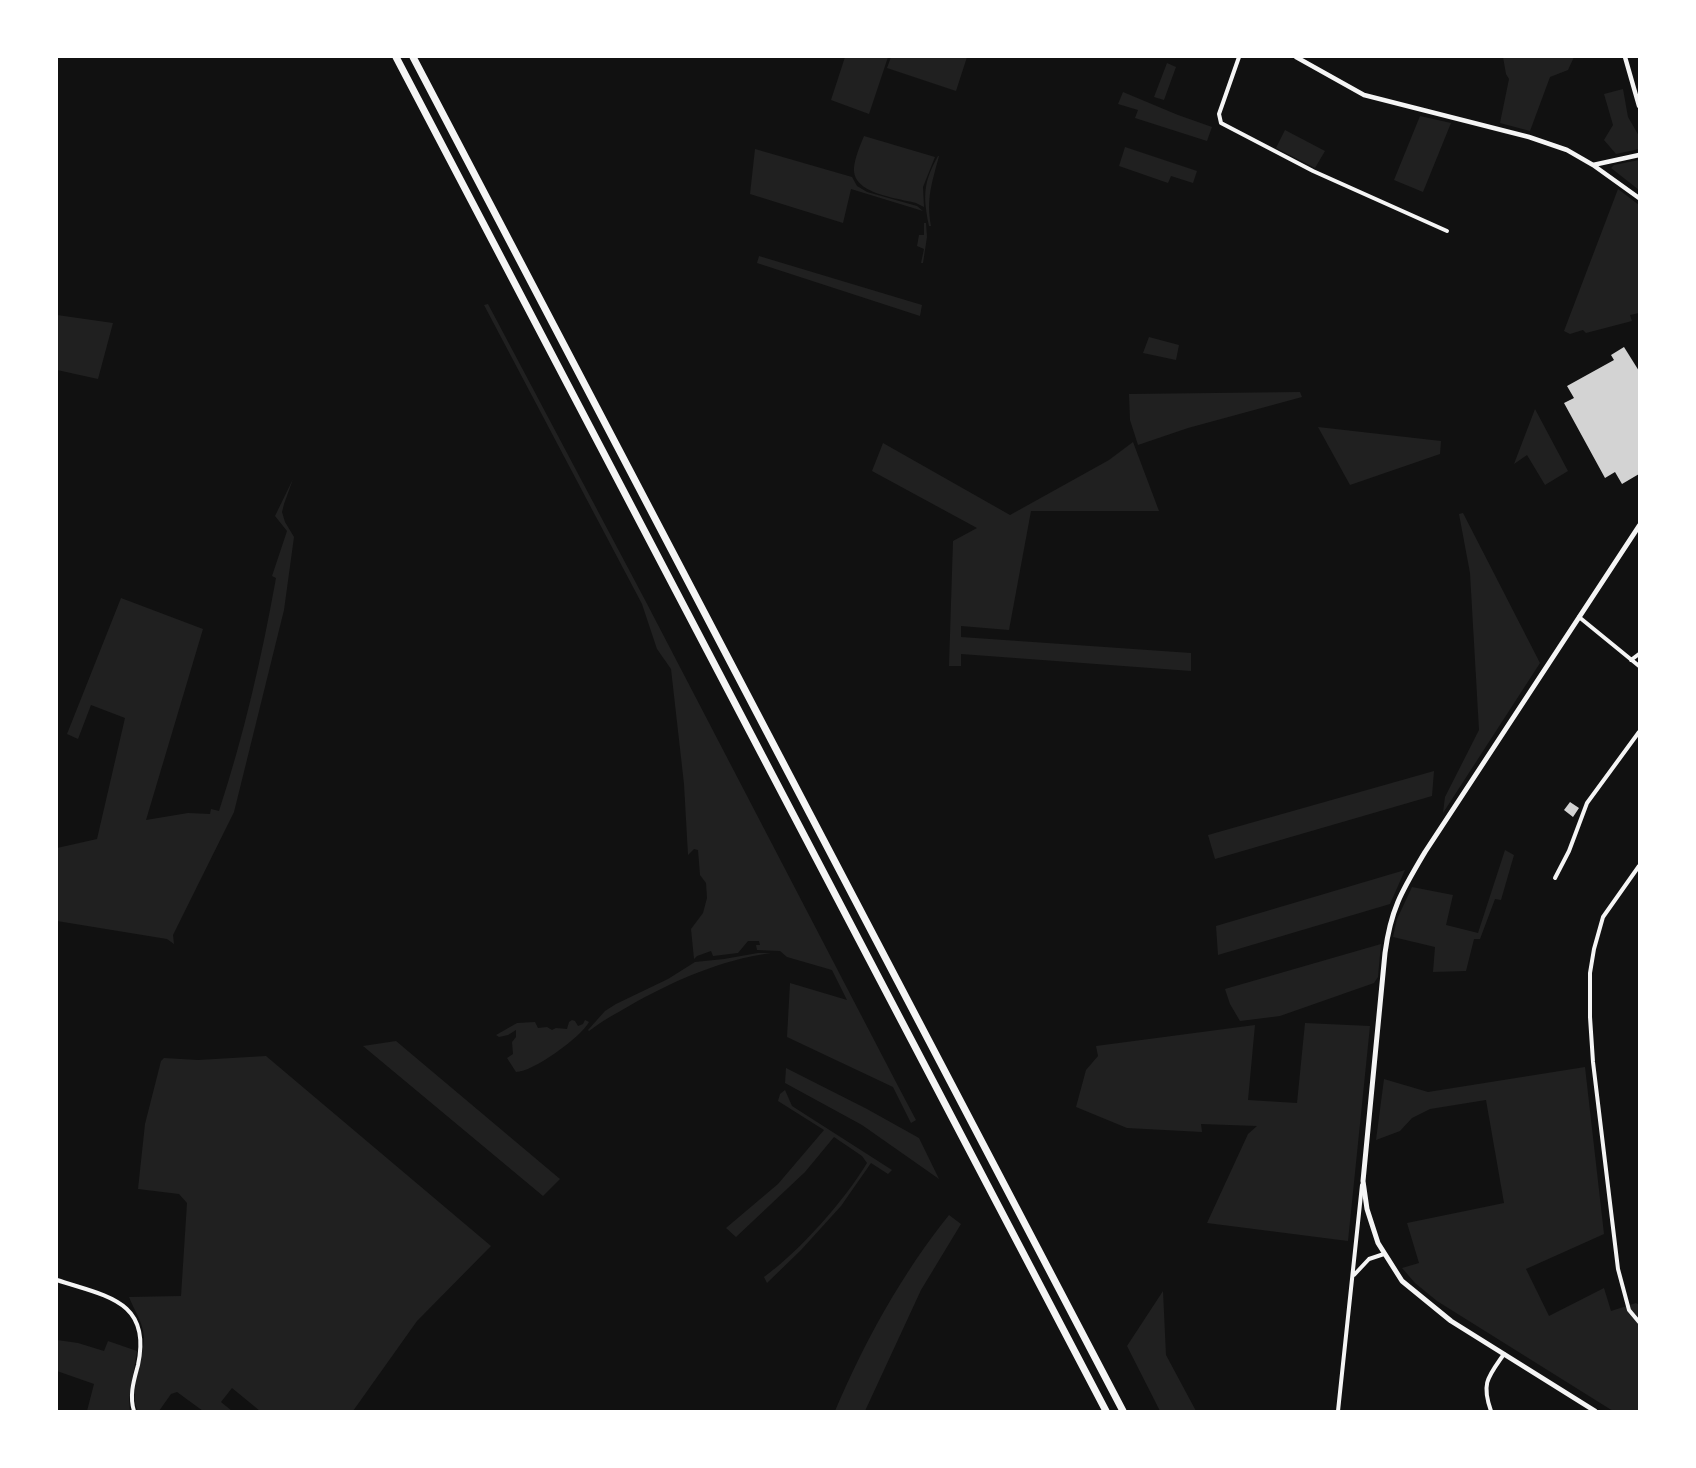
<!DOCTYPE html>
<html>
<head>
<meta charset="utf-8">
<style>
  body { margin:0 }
  #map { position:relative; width:1696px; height:1468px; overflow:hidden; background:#111; font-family:Rubik,sans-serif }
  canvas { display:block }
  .frame { position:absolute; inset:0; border:58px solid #fff; pointer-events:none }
</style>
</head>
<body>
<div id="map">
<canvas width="1696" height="1468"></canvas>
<div class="frame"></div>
</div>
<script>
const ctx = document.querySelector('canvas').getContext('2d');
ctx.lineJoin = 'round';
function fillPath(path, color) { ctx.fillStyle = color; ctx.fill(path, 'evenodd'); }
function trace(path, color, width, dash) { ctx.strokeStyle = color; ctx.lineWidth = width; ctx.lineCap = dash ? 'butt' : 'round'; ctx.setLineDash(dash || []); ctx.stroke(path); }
const green = new Path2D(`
  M845,57h43l-19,57 -38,-14z
  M891,57h76l-11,34 -69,-23z
  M1503,57h71l-6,13 -18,7 -20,54 -30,-8 9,-44 -3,-5z
  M1167,63l9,4 -12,33 -10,-3z
  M1623,89l5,28 11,19v13l-23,5 -12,-14 9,-15 -9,-31z
  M1123,92l55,23 34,12 -5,14 -72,-23 3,-8 -20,-6z
  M1420,116l31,7 -28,69 -29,-12z
  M1285,130l40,21 -10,17 -39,-20z
  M864,136l71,21 -12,30 1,20 -8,-4c-18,-5 -64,-9 -62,-35 1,-11 6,-22 10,-32z
  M1125,147l72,24 -4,12 -22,-7 -3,7 -49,-17z
  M755,149l97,28 5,9 10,6 50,14 6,5 -72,-22 -8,34 -93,-29z
  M938,156h1c-7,27 -13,42 -8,70h-2c-6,-30 -6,-43 9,-70z
  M1639,160v30l-28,-22 3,-3z
  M1618,189l21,16v108l-9,2 2,6 -46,12 -3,-3 -13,4 -6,-3z
  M924,223h2l1,14 -4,26h-2l3,-14 -7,-3 2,-11h5z
  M759,256l163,49 -2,11 -163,-53z
  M488,304l157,296 253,486 18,34 -5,3 -18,-36 -106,-50 3,-54 57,17 -15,-30 -45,-13 -7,-6 -23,-1 -1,-5h4l-1,-4h-11l-10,12 -25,3 -2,-5 -14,5 -3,3 -3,-30 12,-16 4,-15 -1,-15 -6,-8 -2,-25 -4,-1 -6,6 -4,-71 -13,-115 -14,-20 -15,-45 -158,-299z
  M57,315l56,8 -15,56 -41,-9z
  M1149,337l30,8 -3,15 -33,-7z
  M1300,392l2,5 -114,31 -50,17 -8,-25 -1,-26z
  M1535,409l33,62 -23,14 -18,-30 -13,9z
  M1318,427l123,14 -1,13 -90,31z
  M1133,442l26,69h-128l-22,119 -48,-4v11l230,16v18l-230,-17v12h-12l4,-125 24,-13 -105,-57 11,-28 127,72 99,-55z
  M293,479l-9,25 -2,8 3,10 9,15 -10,73 -50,202 -61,123 1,9 -7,-5 -110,-18v-73l40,-9 28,-121 -34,-13 -13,34 -11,-5 54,-136 82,31 -57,191 42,-7 22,1 1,-5 8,2c25,-76 43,-155 57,-233l-4,-2 15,-45 -12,-15z
  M1463,513l77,150 -97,150 2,-16 34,-67 -9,-157 -11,-59z
  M1434,771l-2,25 -217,63 -7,-24z
  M1505,850l9,5 -13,45 -6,-1 -15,40h-6l-8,32 -33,1 2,-25 -42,-10 4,-18 15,-32 41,8 -7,30 32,8z
  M1405,870l-15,34 -172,51 -2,-29z
  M1381,944l-3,33 -4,6 -94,33 -40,5 -10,-17 -5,-15z
  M758,953h13c-51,7 -98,28 -142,53 -14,8 -27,15 -40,25l-1,-1 17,-19 11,-7 52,-25 27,-17 29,-3z
  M572,1020l3,1 3,5 5,-2 2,-4 4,2c-8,15 -56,50 -73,50l-9,-14 6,-4 -1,-12 4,-5v-7l-8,5 -9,2 -3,-2 21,-12 18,-1 3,6 9,-1 5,3 4,-2 11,1 2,-7z
  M1305,1023l65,3 -22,215 -141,-18 41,-89 9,-8 -56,-2 1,8 -75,-4 -51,-21 10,-37 12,-14 -2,-10 159,-21 -7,75 49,3z
  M396,1041l164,138 -17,17 -180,-150z
  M266,1056l225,190 -74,75 -64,90h-93l-28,-23 -11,14 11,9h-29l-26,-19 -6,2 -12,17h-21c-10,-20 6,-52 6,-74 -1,-15 -10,-27 -15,-40l52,-1 6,-93 -8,-9 -41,-5 7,-65 16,-63 3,-3 34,2z
  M1585,1067l19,167 -78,35 23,47 55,-28 7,23 25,-8 3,2v106h-26l-176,-110 -22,-18 -13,-15 17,-5 -12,-40 97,-20 -18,-103 -56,9 -18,9 -12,13 -24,9 8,-61 44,13z
  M786,1068l81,41 52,29 20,41 -77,-54 -77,-42z
  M785,1090l7,16 100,64 -4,4 -17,-11 -30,43 -40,44 -34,33 -3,-6c36,-26 80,-76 103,-114l-5,-7 -28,-19 -29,35 -69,65 -10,-9 52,-44 46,-54 -46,-29 2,-7z
  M949,1215l12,9 -40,66 -56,121h-30c30,-70 66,-136 114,-196z
  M1163,1291l3,64 30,56h-36l-33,-65z
  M57,1340l21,3 26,8 4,-10 29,10 -8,49 1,11h-43l7,-27 -37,-13z`);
const building = new Path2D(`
  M1624,347l15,24v103l-17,10 -7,-12 -10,6 -41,-75 10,-5 -7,-12 47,-26 -3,-5z
  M1570,802l9,6 -6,9 -9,-7z`);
const minor = new Path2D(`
  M1239,57l-20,57 2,9 92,48 134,60
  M1579,617l60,49
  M1631,660l8,-6
  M1639,866l-36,51 -9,32 -4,24v44l3,45 25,207 11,41 10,12
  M1555,878l14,-27 18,-48 52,-71
  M1354,1275l15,-16 15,-5
  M57,1280c48,16 95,20 81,85 -4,15 -9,30 -4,46
  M1338,1411l24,-226
  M1491,1411c-10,-28 -3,-34 13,-57`);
const tertiary = new Path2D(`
  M1296,57l68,38 165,42 38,13 26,15 46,33
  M1625,57l14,49
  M1593,165l46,-10`);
const secondary = new Path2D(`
  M1595,1411l-144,-90 -49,-40 -24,-38 -11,-34 -4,-28 22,-228c6,-45 17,-62 40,-101l214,-326`);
const motorway = new Path2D(`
  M396,57l710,1354
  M413,57l710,1354`);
fillPath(green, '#202020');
fillPath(building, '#d3d3d3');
trace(minor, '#f5f5f5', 4);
trace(tertiary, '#f5f5f5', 4.5);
trace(secondary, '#f5f5f5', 5);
trace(motorway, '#f5f5f5', 7);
</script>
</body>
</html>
